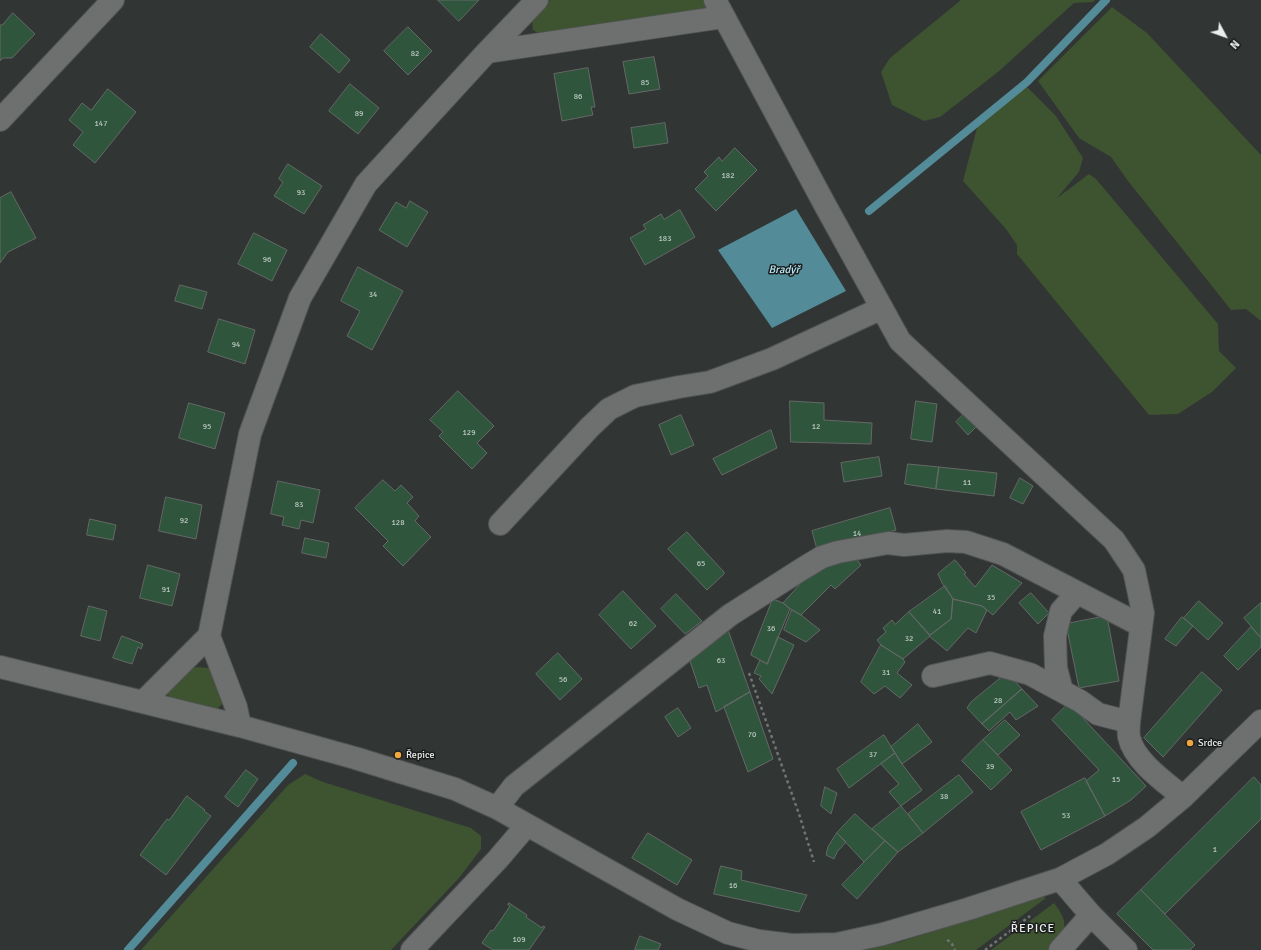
<!DOCTYPE html>
<html>
<head>
<meta charset="utf-8">
<style>
  body { margin:0 }
  #map { position:relative; width:1261px; height:950px; overflow:hidden; background:#313534; font-family:Signika,sans-serif }
  canvas { display:block }
  .north { position:absolute; left:1205px; top:16px; width:40px; height:40px; -webkit-text-stroke:3px #1a1c1c; paint-order:stroke; rotate:131deg; font-size:11px; font-weight:700; line-height:16px; text-align:center; color:#eceeee }
  .north::after { content:''; display:block; margin:auto; width:14px; height:18px; background:#eceeee; clip-path:polygon(50% 0,100% 100%,50% 72%,0 100%) }
</style>
</head>
<body>
<div id="map">
<canvas width="1261" height="950"></canvas>
<div class="north">N</div>
</div>
<script>
const ctx = document.querySelector('canvas').getContext('2d');
ctx.lineJoin = 'round';
function fillPath(path, color) { ctx.fillStyle = color; ctx.fill(path, 'evenodd'); }
function trace(path, color, width, dash) { ctx.strokeStyle = color; ctx.lineWidth = width; ctx.lineCap = dash ? 'butt' : 'round'; ctx.setLineDash(dash || []); ctx.stroke(path); }
function label(font, color, halo, rows, align = 'center') {
  ctx.font = font + ' Signika,sans-serif'; ctx.lineWidth = 3; ctx.setLineDash([]); ctx.textBaseline = 'middle'; ctx.strokeStyle = halo; ctx.fillStyle = color; for (const [text, x, y, turn = 0] of rows) {
    ctx.save(); ctx.translate(x, y); ctx.rotate((+turn || 0) * Math.PI / 180); ctx.textAlign = isNaN(turn) ? turn : align; if (halo) ctx.strokeText(text, 0, 0); ctx.fillText(text, 0, 0); ctx.restore();
  }
}
const green = new Path2D(`
  M550,0h153l3,7 -1,5 -161,24 -11,-6c-3,-15 7,-20 17,-30z
  M961,0h134l-2,2 -19,1 -76,69 -58,45 -16,4 -32,-16 -11,-33 9,-14z
  M1112,7l35,26 114,122v166l-15,-12 -15,1 -103,-129 -17,-24 -32,-19 -41,-57z
  M1027,87l29,29 27,42 -4,14 -22,26 32,-24 7,5 122,145 1,27 17,17 -24,24 -34,22 -29,1 -132,-161v-9l-11,-16 -43,-48 15,-57z
  M197,667l12,1 4,3 12,30 -8,8 -46,-11 -4,-4v-3l24,-23z
  M305,774l18,8 148,46 10,8v13l-22,29 -68,72h-250l147,-165z
  M1041,896l5,2 -70,52h-118l42,-8z
  M1054,903c17,22 11,28 -3,47h-60z`);
const water = new Path2D(`
  M796,209l50,82 -74,37 -54,-78z`);
const stream = new Path2D(`
  M869,211l158,-129 79,-82
  M128,950l165,-187`);
const building = new Path2D(`
  M438,0h41l-20,21z
  M13,13l22,21 -23,24h-9l-3,3v-36h2z
  M408,27l24,24 -24,24 -24,-24z
  M321,34l29,26 -11,13 -29,-26z
  M654,57l6,32 -31,5 -6,-32z
  M588,68l7,39h-4l2,8 -31,6 -8,-47z
  M350,84l29,24 -21,26 -29,-23z
  M108,89l28,23 -41,51 -22,-18 10,-13 -14,-12 13,-17 9,7z
  M665,123l3,20 -34,5 -3,-20z
  M735,148l22,22 -41,41 -21,-22 13,-13 -4,-4 15,-15 3,4z
  M288,164l34,22 -18,28 -30,-18 9,-14 -4,-3z
  M11,192l25,46 -28,14 -8,11v-65z
  M410,201l18,11 -21,35 -28,-17 17,-28 10,6z
  M680,210l15,27 -50,28 -15,-27 16,-9 -3,-4 18,-11 3,5z
  M254,233l33,17 -15,31 -34,-17z
  M358,267l45,24 -31,59 -25,-14 13,-25 -19,-10z
  M180,285l27,7 -5,17 -27,-8z
  M219,319l36,11 -10,34 -37,-12z
  M458,391l36,35 -17,17 10,10 -15,16 -33,-33 4,-4 -13,-12z
  M790,401l34,2v17l48,3 -1,21 -80,-2z
  M916,401l21,3 -5,38 -21,-3z
  M189,403l36,10 -10,36 -36,-11z
  M964,414l12,13 -8,8 -12,-13z
  M681,415l13,30 -23,10 -12,-30z
  M771,430l6,18 -55,27 -9,-16z
  M879,457l3,19 -38,6 -3,-19z
  M908,464l31,3 -3,22 -31,-5z
  M939,467l58,6 -3,23 -58,-7z
  M1020,478l13,8 -10,18 -13,-6z
  M383,480l12,11 6,-6 12,12 -6,6 12,13 -4,5 16,16 -28,29 -20,-20 5,-5 -33,-33z
  M278,481l42,9 -7,33 -12,-3 -2,9 -17,-4 2,-8 -13,-3z
  M166,497l36,8 -6,34 -37,-8z
  M890,508l6,22 -78,23 -6,-22z
  M90,519l26,6 -3,15 -26,-5z
  M687,532l37,40v2l-17,16 -39,-41z
  M305,538l24,5 -3,15 -24,-5z
  M855,557l6,8 -26,24 -4,-4 -30,30 -9,-5 -9,-7 18,-20 24,-22h4l4,4z
  M955,560l11,13 -2,1 11,13 17,-22 30,18 -29,32 -11,-9 -29,-7 -11,-16 -4,-9z
  M148,565l32,9 -8,32 -32,-8z
  M945,586l8,13 -2,20 -21,16 -21,-23z
  M623,591l33,35 -25,23 -32,-34z
  M1031,593l18,20 -11,11 -19,-21z
  M676,594l26,27 -17,13 -24,-25z
  M773,599l10,4 7,6 -23,55 -16,-9z
  M953,599l29,7 5,4 -11,23 -8,-5 -21,23 -18,-15 22,-17z
  M1199,601l24,22 -15,17 -24,-22z
  M1261,603v35l-17,-20z
  M89,606l18,5 -7,30 -19,-5z
  M792,610l9,5 19,15 -14,12 -22,-12z
  M909,612l21,24 -27,23 -22,-14 -4,-5 9,-8 -3,-4 9,-8 3,4z
  M1107,616l12,65 -40,7 -13,-64z
  M1182,617l11,9 -17,20 -11,-7z
  M727,627l23,65 -34,20 -9,-27 -8,3 -10,-30z
  M1251,627l10,11v9l-23,23 -14,-14z
  M122,636l21,8 -2,5 -3,-2 -6,17 -19,-6z
  M778,637l16,8 -22,49 -13,-15 2,-3 -7,-3 6,-13 7,4z
  M881,645l22,14 2,3 -8,11 15,12 -12,13 -15,-12 -11,8 -13,-12z
  M558,653l24,26 -22,21 -24,-26z
  M1202,672l20,18 -59,67 -19,-19z
  M1007,673l15,16 -40,35 -15,-16 4,-6z
  M1022,689l16,17 -22,14 -6,-8 -21,19 -7,-7z
  M750,692l23,67 -25,13 -24,-65z
  M1069,703l77,83 -15,14 -26,16 -19,-35 13,-11 -47,-50z
  M678,708l13,20 -13,9 -13,-20z
  M1005,720l15,15 -22,20 -15,-15z
  M918,724l14,18 -30,22 -11,-17z
  M884,735l11,18 -46,35 -12,-19z
  M983,740l29,30 -21,20 -29,-29z
  M895,753l7,11 20,26 -21,16 -12,-14 10,-8 -18,-20z
  M246,770l12,9 -20,28 -13,-10z
  M959,775l14,17 -50,41 -15,-19z
  M1254,777l7,8v34l-96,95 -24,-24z
  M1085,778l20,38 -64,34 -20,-38z
  M825,787l12,6 -6,21 -10,-8z
  M187,796l18,14 -1,1 7,5 -45,59 -26,-20 27,-36 2,1z
  M901,806l22,27 -25,19 -26,-23z
  M855,814l30,27 -21,21 -27,-29z
  M648,833l44,27 -15,25 -45,-27z
  M837,833l9,9 -9,10 -3,7 -8,-4 2,-8z
  M885,841l13,11 -41,47 -15,-14z
  M721,866l21,5 -1,9 66,15 -8,17 -85,-18z
  M1141,890l54,55 -5,5h-37l-36,-36z
  M509,903l18,12 -1,2 16,11 1,-2 2,1 -16,23h-36l-11,-7 9,-13 2,1 17,-25 -2,-1z
  M640,936l21,8 -3,6h-23z`);
const path = new Path2D(`
  M749,673l50,141 15,48
  M947,940l4,2 4,8
  M985,950l45,-34`);
const minor = new Path2D(`
  M715,0l110,205 75,136 214,199 20,30 9,43 -14,109c0,5 -1,10 0,15 5,24 36,45 54,60
  M487,52l236,-35
  M0,120l113,-120
  M500,524l90,-97 19,-18 26,-13 44,-9 31,-5 62,-23 110,-51
  M209,636l27,71 4,19
  M0,667l240,59 115,32 100,31 42,19 180,101 51,24 31,8 33,4 45,-1 46,-10 85,-25 92,-30 47,-25 40,-27 36,-30 78,-76
  M933,676l57,-13 40,11 50,27 18,13 31,8
  M1062,691l-6,-23 -1,-32 6,-25 16,-18
  M143,702l66,-66 41,-202 50,-136 66,-114 121,-132 50,-52
  M497,808l17,-22 216,-171 72,-46 20,-12 16,-5 50,-9 16,2 43,-4 19,1 37,12 137,71
  M1060,879l31,36 35,35
  M412,950l86,-91 29,-34
  M1060,950l31,-35`);
const markers = [
  [1190,743,4,"#f0a63e"],
  [398,755,4,"#f0a63e"]
];
const numberNames = [
  ["82",415,54],
  ["85",645,83],
  ["86",578,97],
  ["89",359,114],
  ["147",101,124],
  ["182",728,176],
  ["93",301,193],
  ["183",665,239],
  ["96",267,260],
  ["34",373,295],
  ["94",236,345],
  ["95",207,427],
  ["12",816,427],
  ["129",469,433],
  ["11",967,483],
  ["83",299,505],
  ["92",184,521],
  ["128",398,523],
  ["14",857,534],
  ["65",701,564],
  ["91",166,590],
  ["35",991,598],
  ["41",937,612],
  ["62",633,624],
  ["36",771,629],
  ["32",909,639],
  ["63",721,661],
  ["31",886,673],
  ["56",563,680],
  ["28",998,701],
  ["70",752,735],
  ["37",873,755],
  ["39",990,767],
  ["15",1116,780],
  ["38",944,797],
  ["53",1066,816],
  ["1",1215,850],
  ["16",733,886],
  ["109",519,940]
];
const poiNames = [
  ["Srdce",1198,743],
  ["Řepice",406,755]
];
const waterNames = [
  ["Bradýř",784,270]
];
const quarterNames = [
  ["ŘEPICE",1033,929]
];
fillPath(green, '#3e5330');
fillPath(water, '#538b99');
trace(stream, '#538b99', 8);
fillPath(building, '#2f563d');
trace(building, '#656866', 1);
trace(minor, '#505352', 24);
trace(path, '#717473', 2.5, [3, 3]);
trace(minor, '#6d706f', 22);
for (const [x, y, r, color] of markers) { const dot = new Path2D(); dot.arc(x, y, r, 0, 2 * Math.PI); ctx.fillStyle = color; ctx.fill(dot); trace(dot, '#1a1c1c', 1.5); }
label('8px', '#bdc8c2', null, numberNames);
label('10px', '#eceeee', '#1a1c1c', poiNames, 'left');
label('italic 11px', '#b9ecfa', '#1a1c1c', waterNames);
ctx.letterSpacing = '1px';
label('12px', '#eceeee', '#1a1c1c', quarterNames);
ctx.letterSpacing = '0px';
</script>
</body>
</html>
